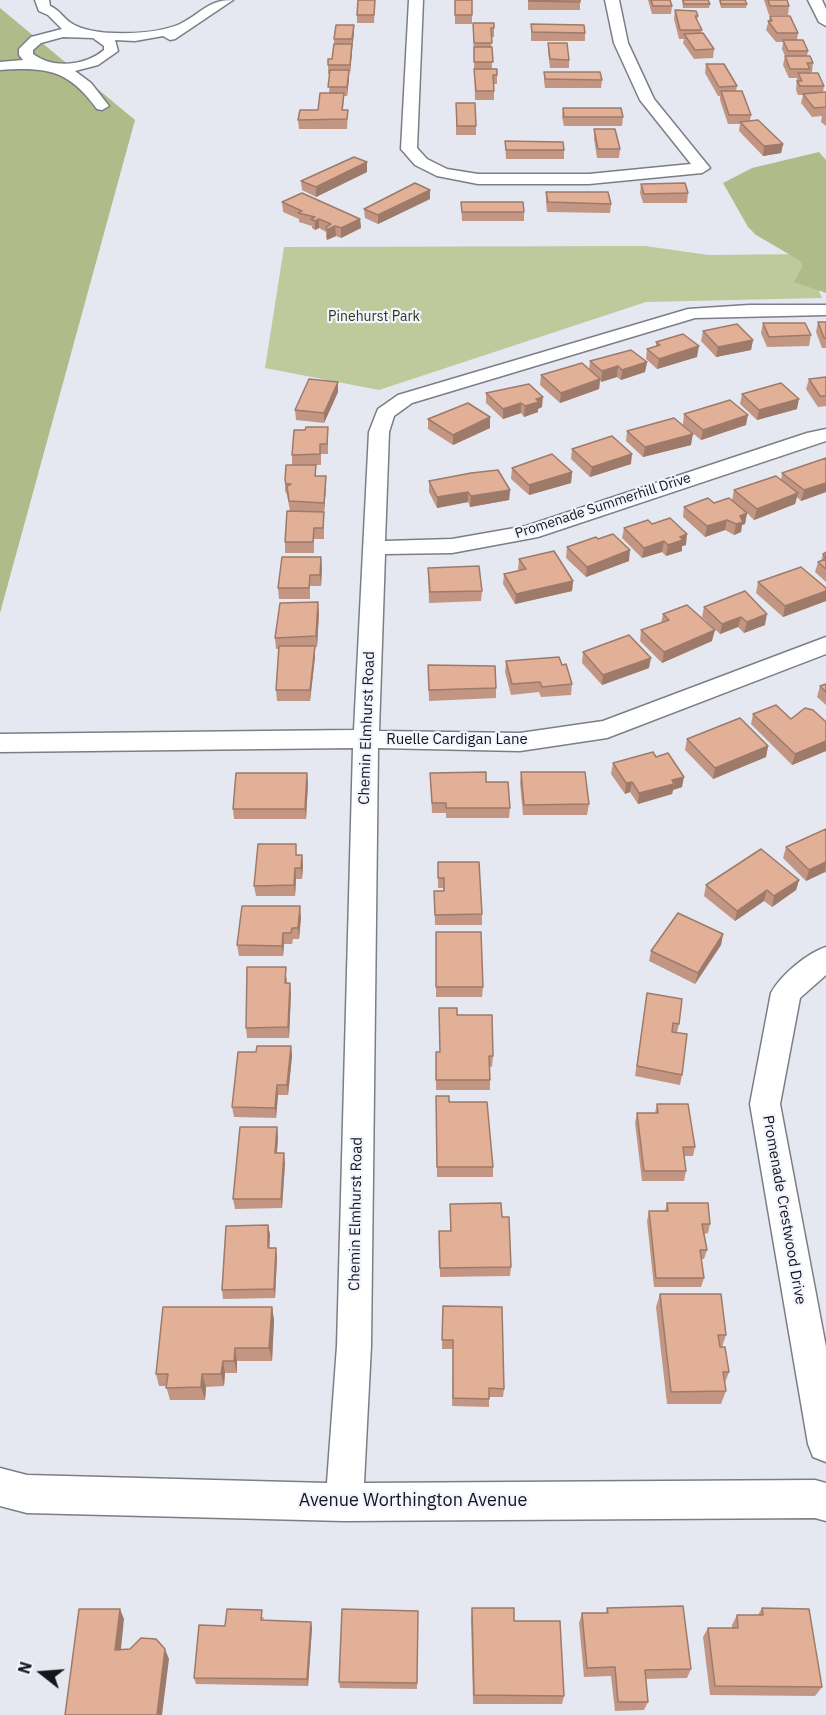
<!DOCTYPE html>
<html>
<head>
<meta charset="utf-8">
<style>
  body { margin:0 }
  #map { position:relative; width:826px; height:1715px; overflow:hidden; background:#e5e8f1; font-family:"IBM Plex Sans",sans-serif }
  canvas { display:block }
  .north { position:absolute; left:12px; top:1643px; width:60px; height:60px; -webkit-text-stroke:4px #f2f5ff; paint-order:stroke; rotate:287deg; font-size:16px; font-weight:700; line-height:24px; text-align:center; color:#151619 }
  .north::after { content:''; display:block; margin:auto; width:21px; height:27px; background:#151619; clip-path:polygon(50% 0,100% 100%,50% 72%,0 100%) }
</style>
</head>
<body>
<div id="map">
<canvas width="826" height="1715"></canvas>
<div class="north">N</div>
</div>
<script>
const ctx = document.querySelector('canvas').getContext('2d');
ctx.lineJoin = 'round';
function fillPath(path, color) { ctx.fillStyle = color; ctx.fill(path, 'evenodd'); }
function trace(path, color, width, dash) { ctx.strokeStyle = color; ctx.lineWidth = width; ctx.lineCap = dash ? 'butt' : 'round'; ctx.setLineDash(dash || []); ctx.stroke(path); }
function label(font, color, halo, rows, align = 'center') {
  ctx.font = font + ' "IBM Plex Sans",sans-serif'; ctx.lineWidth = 4.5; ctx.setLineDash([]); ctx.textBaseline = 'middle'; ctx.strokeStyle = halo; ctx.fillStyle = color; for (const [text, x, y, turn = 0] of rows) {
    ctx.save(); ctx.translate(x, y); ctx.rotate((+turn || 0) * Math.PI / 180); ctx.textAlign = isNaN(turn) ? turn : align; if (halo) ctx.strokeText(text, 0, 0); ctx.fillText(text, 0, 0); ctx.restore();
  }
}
const green = new Path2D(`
  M645,246l64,9 95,-1 18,44 -176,4 -267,88 -114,-22 19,-121z`);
const forest = new Path2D(`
  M0,8l135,112 -135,493z
  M819,152l7,8v133l-32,-11 9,-16 -4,-6 -43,-25 -8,-8 -25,-44 29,-15z`);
const minor = new Path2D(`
  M35,0h14l1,6c10,4 13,12 21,17 22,15 85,12 109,1 21,-10 27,-24 53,-24l-58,39 -5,1 -7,-4 -28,5 -20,-1 3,11 -20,14 -23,6 16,12 18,23 -7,4 -5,-1c-29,-40 -51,-42 -97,-39v-8l23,-2 -4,-5v-6l12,-12 31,-8 -14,-14 -9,-4zM63,37l30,1 11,8v4c-19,16 -51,19 -71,4v-4l8,-7z
  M409,0h14l-6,148 10,11 20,10 31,5h111l102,-10 -51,-64 -26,-57 -9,-43h14l9,43 26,56 56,69 -8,5 -113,11h-111l-41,-8 -22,-11 -14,-16z
  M808,0h14l4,9v17l-7,-4z
  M749,305h77v10l-131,3 -283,85 -18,13 -5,16 -4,109 67,-2 74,-13 281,-93 19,-4v12l-288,96 -86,16 -67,1 -6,177 141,2 83,-12 223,-84v17l-219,84 -87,13 -142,-3 -7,598 -7,137 451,-3 11,3v38l-11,-3 -471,3 -317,-8 -27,-7v-38l27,7 300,8 10,-137 16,-598 -353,4v-18l354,-4 15,-298 9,-23 20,-14 290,-86z
  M826,947v28l-26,23 -20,106 46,243v115l-13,-5 -5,-13 -58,-340 21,-111c10,-18 36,-40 55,-46z`);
const wall = new Path2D(`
  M375,0l-1,23h-17v-8z
  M455,0h17v24h-17z
  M528,0h52v10h-52z
  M648,0h22l2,6 -1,8h-19z
  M682,0h26l2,4 -1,4h-26z
  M719,0h26l2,4 -1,4h-25z
  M764,0h23l2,6 -1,9h-19z
  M675,10l23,6 -1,4 5,10 -1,3 13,16 -1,9 -19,1 -11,-16 1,-4h-5l-5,-20z
  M770,16l28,17 -1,7 11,11 -1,5 6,7 -1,9h-2v1l14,13 -1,7 3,-1v34l-5,-4 1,-6 -10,1 -11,-14 2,-8h-5l-2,-5 1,-12h-8l-6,-13 2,-9 -3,-7 1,-7h-7l-10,-12z
  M473,23l21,5v9h-3l1,32 5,6v9h-3v16h-19z
  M531,24l54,9v8h-54z
  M354,33l-7,63h-3l-1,14h5l-1,19h-48l-1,-9 20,-10 11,-17 1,-19h-2v-9l4,-6 2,-15v-5z
  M548,43l21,17v8h-19l-2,-16z
  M706,64l31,22 -1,5 15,24 -1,6 33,23 -2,9 -18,3 -24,-25 1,-7h-12l-8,-24v-4h-2l-13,-23z
  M544,72l58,8 -1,8h-56l-1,-7z
  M456,103l20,23v9h-20z
  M563,108l60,9 -1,9h-58l-2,-9z
  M594,129l26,20 -1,9h-22l-3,-19z
  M505,141l59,9v9h-58z
  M367,162v10l-51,25 -14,-7 -1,-9z
  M641,184l47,9 -1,10h-44l-3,-10z
  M546,192l65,12 -1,9 -63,-1 -1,-10z
  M430,199l-52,25 -13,-6 -1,-9z
  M282,202l78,17 1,9 -20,10 -5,-2 -9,4 -1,-3v-5l-7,-4 -4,2 -3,-2v-2l-13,-4v-3l-16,-7z
  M461,202l63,10v9h-62z
  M818,322h8v26h-4l-6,-16z
  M763,323l48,12 -2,11 -42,1 -6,-14z
  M703,331l50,9 -2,10 -35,7 -15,-16z
  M656,342l41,15 -40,12 -11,-10 1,-10 9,-2z
  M590,361l57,1 -2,10 -24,8 -4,-3 -16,5 -1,-2 -1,9 -39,14 -20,-18 1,-10 48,-6z
  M826,377v29l-8,1 -12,-18 3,-10z
  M338,382v10l-14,31 -28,-3 -1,-10z
  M486,393l56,14 -4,2v3l-14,5 -3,-4 -18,6 -17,-16z
  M742,394l55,15 -40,11 -17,-16z
  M684,414l62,11 -45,15 -18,-15z
  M428,419l62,9 -37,17 -25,-16z
  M328,427v27h-7v11h-5v11h10v10l-2,27v26h-10v14h-29v-11l5,-31 -3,-16 -2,-4v-11l7,-15v-10l13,-25z
  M627,431l64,14 -48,12 -17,-16z
  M572,449l59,15 -41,13 -19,-18z
  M826,458v34l-25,9 -4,-4 -2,7 -41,16 -7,-7 -2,11 -3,1 -1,7 -7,3 -9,-5 -20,7 -22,-20 1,-10 48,-7 2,-10 47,-10 1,-7z
  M512,468l60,4 -1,11 -42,12 -18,-16z
  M429,481l81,9 -1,10 -39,7 -2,-5 -31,6 -8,-16z
  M652,524l34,21 -4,1v5l-16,5 -4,-4 -20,6 -20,-20 2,-10z
  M598,539l31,22 -43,16 -20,-19 1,-11z
  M826,552v30l-11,-10 3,-10 3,-1 2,-7z
  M519,559l54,22 -1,10 -57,13 -12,-20 1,-10 15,-3 -1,-2z
  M322,568l-1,18h-11v13h-31l-1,-11z
  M428,568l54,23 -1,10 -52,2z
  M758,582l68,19 -43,16 -27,-24z
  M745,591l20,34 -21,8 -6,-6 -18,7 -18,-17 2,-10z
  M319,613l-2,34h-2v10l-5,44h-33l-1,-11 3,-41h-3l-1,-11z
  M663,614l49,27 -50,22 -22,-22 1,-11 20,-7z
  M583,652l66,16 -47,17 -20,-22z
  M506,661l56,4 10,19 -1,11 -30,2 -2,-5 -28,3 -6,-23z
  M428,665l68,23v10l-67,3z
  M826,684v21l-9,-8 3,-11z
  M753,714l38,5 35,3v29l-34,14 -41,-41z
  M687,739l81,7 -2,11 -53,22 -28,-29z
  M613,763l69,24 -9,3 -1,4 -34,10 -8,-12 -5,2 -14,-20z
  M521,772l68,32 -2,11h-64l-3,-32z
  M430,773l56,9 24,26 -1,10h-63v-5h-14z
  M308,783l-2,36h-72l-1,-10z
  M826,829v44l-1,-1 -19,9 -23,-23 3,-11z
  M297,855h5l1,10 -1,14h-6l-1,17h-39l-2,-10z
  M438,862l44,52v11h-47l-1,-34h9v-3h-5z
  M799,880l-3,10 -24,17 -8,-6 -29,20 -31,-25 2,-11z
  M301,917l-2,22h-6l-1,5h-8l-1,12h-44l-2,-11z
  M436,932l47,55 -1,10h-46z
  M723,934l-2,11 -26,39 -46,-23 2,-10z
  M287,977v6l4,10 -2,45h-42l-1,-10z
  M647,993l32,31 -2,9 5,42 -2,10 -45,-9z
  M439,1008l18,7 36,41 -1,11 -2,-1v24h-54v-38h4z
  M291,1046l1,10 -4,39h-10l-2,23 -42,-1 -2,-10z
  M436,1096l13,6 44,65v10h-56z
  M657,1104l38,43 -2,9h-9l2,15 -2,10h-42l-7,-58 2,-10h18z
  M277,1127l1,10 -1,16 8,10 -3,45 -47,1 -2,-10z
  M667,1203l43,21 -2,9 -4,1 3,16 -3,9h-3l3,19 -3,9h-47l-7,-66 2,-10h16z
  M450,1204l52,13 9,50 -1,9 -70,1 -1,-46h11z
  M270,1234l-1,14 8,9 -2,41 -52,1 -1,-9z
  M660,1294l66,41 -4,12 7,25 -4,11 1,8 -5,13h-54l-11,-97z
  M443,1306l61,83 -1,8h-14v10l-37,-1 1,-57h-11z
  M272,1307l2,13 -2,41h-35v12h-12l-1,13 -18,1 -1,13h-35l-4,-14h-7l-3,-12z
  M472,1608l42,13 50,75 -2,8h-89l-2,-86z
  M607,1608l84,61 -4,9 -41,1 2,23 -4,8 -29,1 -4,-35 -27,1 -5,-54 3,-10h24z
  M762,1608l60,79 -7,9 -105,-1 -7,-58 5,-9h24v-3l5,-10h21z
  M418,1611l-1,78 -77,-1 -1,-6z
  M264,1617l-1,3 49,8 -4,58 -112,-2 -2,-6 31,-52z`);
const shadedWall = new Path2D(`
  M354,25v8l-2,15v-9z
  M352,44v9l-2,21v-9z
  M349,70v9l-2,17v-9z
  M783,144l-2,9 -18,3 1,-10z
  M367,162v10l-51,25v-10z
  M430,190v9l-52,25v-9z
  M319,219v9l-4,2v-9z
  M360,219l1,9 -20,10v-10z
  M335,226l1,10 -9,4v-10z
  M753,340l-2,10 -35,7 2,-10z
  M699,346l-2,11 -40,12 2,-10z
  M647,362l-2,10 -24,8 1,-10z
  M618,366l-1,11 -16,5 1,-11z
  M600,379l-1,10 -39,14 1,-10z
  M338,382v10l-14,31v-10z
  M543,397l-1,10 -4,2v3l-14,5 1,-11 11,-7z
  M799,399l-2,10 -40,11 2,-10z
  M521,403v10l-18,6v-10z
  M748,415l-2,10 -45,15 2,-10z
  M490,417v11l-37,17v-10z
  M693,434l-2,11 -48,12 2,-10z
  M632,454l-1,10 -41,13 2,-10z
  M572,472l-1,11 -42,12v-10z
  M326,476v10l-2,27v-10z
  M826,483v9l-25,9 3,-11z
  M510,490l-1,10 -39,7 1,-11z
  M468,492v10l-31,6v-11z
  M798,493l-3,11 -41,16 3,-11z
  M747,513l-2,11 -3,1 -1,7 -7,3 2,-11 4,-8z
  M727,520l-2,10 -20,7 2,-11z
  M687,534l-1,11 -4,1v5l-16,5 2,-11 12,-8z
  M664,541l-2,11 -20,6 2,-10z
  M630,550l-1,11 -43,16 1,-10z
  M321,557l1,11 -1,18 -1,-11z
  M573,581l-1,10 -57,13 1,-10z
  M826,591v10l-43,16 2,-11z
  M318,602l1,11 -2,34 -1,-11z
  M767,614l-2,11 -21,8 3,-11z
  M741,617l-3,10 -18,7 2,-10z
  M715,630l-3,11 -50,22 2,-11z
  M315,646v11l-5,44v-11z
  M651,658l-2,10 -47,17 1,-10z
  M826,741v10l-34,14 3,-11z
  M768,746l-2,11 -53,22 2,-11z
  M307,773l1,10 -2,36 -1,-10z
  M684,777l-2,10 -9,3 -1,4 -34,10 1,-11 33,-13z
  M632,782l-2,10 -5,2 1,-11z
  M302,855l1,10 -1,14 -1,-11z
  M826,862l-1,10 -19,9 3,-11z
  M295,868l1,11 -1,17 -1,-11z
  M799,880l-3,10 -24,17 2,-11z
  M767,890l-3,11 -29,20 2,-10z
  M300,906l1,11 -2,22 -1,-11z
  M283,933l1,11 -1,12 -1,-10z
  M723,934l-2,11 -26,39 3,-11z
  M290,983l1,10 -2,45 -1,-11z
  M291,1046l1,10 -4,39 -1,-10z
  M277,1085l1,10 -2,23 -1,-10z
  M277,1127l1,10 -2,26 -1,-10z
  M284,1153l1,10 -3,45 -1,-9z
  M268,1225l2,9 -1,23 -1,-9z
  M276,1248l1,9 -2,41 -1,-9z
  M272,1307l2,13 -2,41 -3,-13z
  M235,1348l2,13v12l-3,-12z
  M223,1361l2,12 -1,13 -3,-12z
  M202,1374l4,13 -1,13 -4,-13z
  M120,1609l4,10 -4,40 -5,-9z
  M311,1622l1,6 -4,58 -1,-7z
  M165,1649l4,10 -7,56h-5z`);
const building = new Path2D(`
  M358,0h17l-1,15h-17z
  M455,0h17v15h-17z
  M529,0h51v2l-51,-1z
  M651,0h19l2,6h-19z
  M683,0h25l2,4h-26z
  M720,0h25l2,4h-26z
  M768,0h19l2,6h-19z
  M675,10l21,1 2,5h-3l7,14h-22z
  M770,16h20l8,17h-21l-9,-12h4z
  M473,23h21v5h-3l1,15h-18z
  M531,24l53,1 1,8 -53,-1z
  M336,25h18l-2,14h-18z
  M703,33l11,16 -19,1 -11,-16z
  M783,40h20l5,11h-20z
  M548,43h19l2,17 -19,-1z
  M334,44h18l-2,21h-22v-6h4z
  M474,47h18l1,15h-19z
  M785,56h25l3,7h-6l3,6h-20z
  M706,64h18l13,22 -18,1z
  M474,69h23v6h-4l1,16h-18z
  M330,70h19l-2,17h-19z
  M544,72h56l2,8 -57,-1z
  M798,73h20l6,13h-24l-3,-5h5z
  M721,91h21l9,24h-22z
  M826,92v15l-12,1 -11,-14z
  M320,93h24l-2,17h6l-1,9 -49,1 2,-10h18z
  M456,103h19l1,23h-19z
  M563,108h58l2,9h-59z
  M758,120l25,24 -19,2 -24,-24z
  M594,129h21l5,20h-22z
  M505,141l58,1 1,8h-58z
  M354,157l13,5 -51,25 -15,-6z
  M415,183l15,7 -52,25 -14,-6z
  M685,183l3,10 -44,1 -3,-10z
  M546,192h62l3,12 -63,-2z
  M302,193l58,26 -19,9 -6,-2 -8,4 -1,-3 5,-3 -12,-5 -4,2 -4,-2 4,-2 -17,-4 4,-2 -20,-9z
  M461,202h62l1,10h-62z
  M818,322h8v16h-2z
  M763,323h42l6,12 -42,2z
  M737,324l16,16 -35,7 -15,-16z
  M683,334l16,12 -40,13 -12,-10 13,-4 -4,-3z
  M631,350l16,12 -25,8 -4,-4 -16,5 -12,-10z
  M582,363l18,16 -39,14 -20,-18z
  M826,377v19h-6l-11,-17z
  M309,379l29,3 -14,31 -29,-3z
  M781,383l18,16 -40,11 -17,-16z
  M529,384l14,13 -7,2 3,3 -14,4 -4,-3 -18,6 -17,-16z
  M730,400l18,15 -45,15 -19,-16z
  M468,403l22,14 -37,18 -25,-16z
  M674,418l19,16 -48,13 -18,-16z
  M306,427h22l-1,17h-7v10l-28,1 2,-25h11z
  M612,436l20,18 -40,13 -20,-18z
  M552,454l20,18 -43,13 -17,-17z
  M826,458v25l-22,7 -22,-17z
  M286,465h30l-1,11h11l-2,27 -35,-2 -2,-15 4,-2h-5l-1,-4z
  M498,470l12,20 -39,6 -3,-4 -31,5 -8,-16 42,-8z
  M776,476l22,17 -41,16 -23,-19z
  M708,498l6,5 15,-5 18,15 -7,3 3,6 -7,2 -9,-4 -20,6 -23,-19z
  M287,511l37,1 -1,16h-9l-1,14h-28z
  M670,518l17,16 -7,3 3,3 -15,5 -4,-4 -20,7 -20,-20 24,-8 4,4z
  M613,534l17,16 -43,17 -20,-20 29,-10 2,2z
  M554,551l19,30 -57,13 -12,-20 22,-5 -7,-10z
  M826,552v17l-8,-7 8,-3 -3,-5z
  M282,557h39l-1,18h-10l-1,13h-31z
  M479,566l3,25 -52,1 -2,-24z
  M801,567l25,21v3l-41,15 -27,-24z
  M745,591l22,23 -20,8 -6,-5 -19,7 -18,-17z
  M318,602l-2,34 -41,2 5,-35z
  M687,605l28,25 -51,22 -23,-22 28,-10 -6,-6z
  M629,635l22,23 -48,17 -20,-23z
  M279,646h36l-5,44h-34z
  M559,657l3,8 4,-1 6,20 -30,3 -2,-5 -28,2 -6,-23z
  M428,665l67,1 1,22 -67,2z
  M826,684v8l-6,-6z
  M776,705l15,14 14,-11 8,2 13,12v19l-31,13 -42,-40z
  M740,718l28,28 -53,22 -28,-29z
  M653,752l3,5 12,-4 16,24 -12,3 2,4 -35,9 -7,-11 -6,1 -13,-20z
  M486,772v10h22l2,26h-64v-5h-14l-2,-30z
  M521,772h64l4,32 -65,1z
  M236,773h71l-2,36h-72z
  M826,829v33l-17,8 -23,-23z
  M258,844h38v11h6l-1,13h-6l-1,17 -40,1z
  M761,849l38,31 -25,16 -7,-6 -30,21 -31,-26z
  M438,862h41l3,52 -47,1 -1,-24h10v-13h-6z
  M242,906h58l-2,22h-6l-1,5h-8l-1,13 -45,-1z
  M678,913l45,21 -25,39 -47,-22z
  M436,932h45l2,55h-47z
  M247,967h39l-1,16h5l-2,44 -42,1z
  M647,993l35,6 -3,25 -6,-1 -1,9 15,2 -5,41 -45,-9z
  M439,1008h18v7h35l1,41h-4l1,24h-54v-28h4z
  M257,1046h34l-4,39h-10l-2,23 -43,-1 6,-55h18z
  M436,1096h13v6h38l6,65h-56z
  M657,1104h31l7,43h-12l3,24h-42l-7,-58h21z
  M240,1127h37l-2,26h9l-3,46h-48z
  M501,1203l1,14h7l2,50 -71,1 -1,-37h12l-1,-27z
  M667,1203h41l2,21h-8l5,26h-7l4,28h-48l-7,-67h19z
  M268,1225v23h8l-2,41 -52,1 4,-64z
  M660,1294h61l5,41h-8l2,12h5l4,25h-6l3,19 -55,1z
  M443,1306l59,1 2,82 -15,-1v11l-36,-1v-58h-11z
  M163,1307h109l-3,41h-34l-1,13h-11l-2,13h-19l-1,13 -35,1 2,-14h-12z
  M683,1606l8,63 -46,1 3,32h-30l-3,-35 -28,1 -5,-55h26l-1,-5z
  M472,1608h42v13h46l4,75 -90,-1z
  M762,1608l47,1 13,78 -107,-1 -7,-58h30l-1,-13h26z
  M79,1609h41l-5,41 15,-1 11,-11 15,1 9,10 -8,66h-92z
  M227,1609l35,1 -1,10 50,2 -4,57 -113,-1 5,-53 26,1z
  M342,1609l76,2 -1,72 -78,-1z`);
const farParknames = [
  ["Pinehurst Park",374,317]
];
const farStreetnames = [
  ["Promenade Summerhill Drive",603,506,-18]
];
const streetNames = [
  ["Chemin Elmhurst Road",367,728,-88],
  ["Ruelle Cardigan Lane",457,740],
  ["Promenade Crestwood Drive",784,1210,80],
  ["Chemin Elmhurst Road",356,1214,-89]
];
const nearStreetnames = [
  ["Avenue Worthington Avenue",413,1501]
];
fillPath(green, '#bfca9c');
fillPath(forest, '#b0bb8a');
trace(minor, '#7b7e86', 3);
fillPath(minor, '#fff');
fillPath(wall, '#c29682');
fillPath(shadedWall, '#9e7a6a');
fillPath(building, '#e2af97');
trace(building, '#9e7a6a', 1.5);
label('14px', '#313811', '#f2f5ff', farParknames);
label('14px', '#151619', '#f2f5ff', farStreetnames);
label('15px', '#151619', '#f2f5ff', streetNames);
label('18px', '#151619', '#f2f5ff', nearStreetnames);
</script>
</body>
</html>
